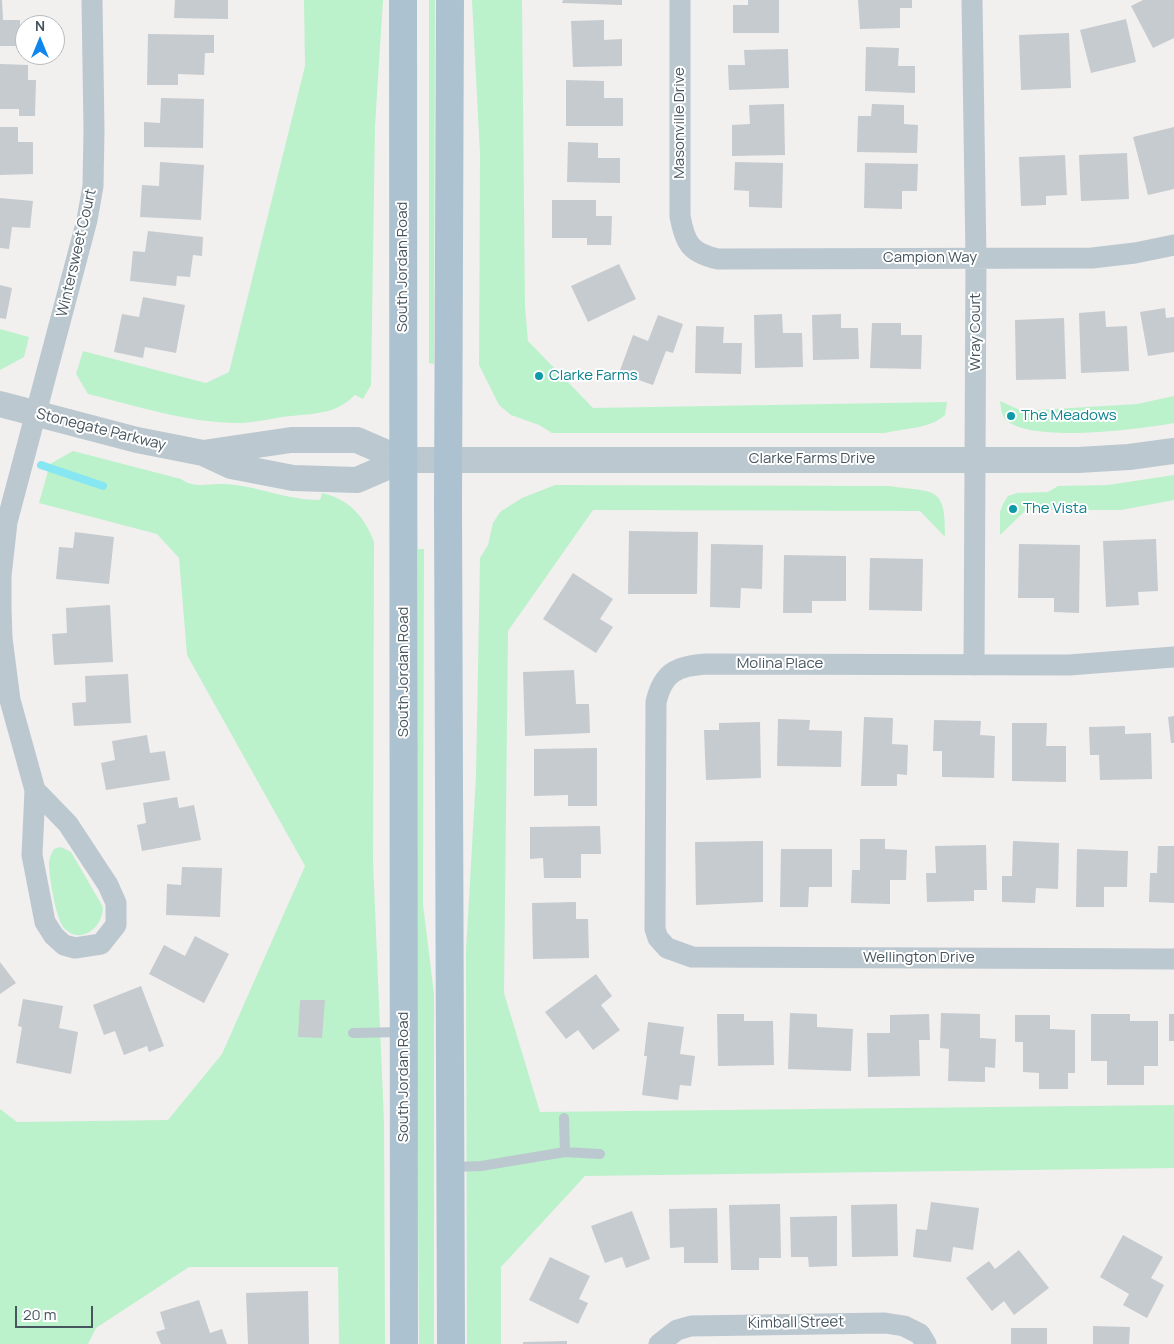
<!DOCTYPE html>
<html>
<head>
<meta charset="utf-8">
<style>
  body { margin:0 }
  #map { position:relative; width:1174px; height:1344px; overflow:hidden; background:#f2efef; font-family:Manrope,sans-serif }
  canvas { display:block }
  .north { position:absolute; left:15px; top:15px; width:50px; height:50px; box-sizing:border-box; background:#fff; border:1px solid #b5bbbf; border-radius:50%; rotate:0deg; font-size:14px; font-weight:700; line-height:20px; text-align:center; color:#46555e }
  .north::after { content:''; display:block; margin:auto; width:18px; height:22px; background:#0e86ed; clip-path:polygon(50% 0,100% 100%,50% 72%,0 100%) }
  .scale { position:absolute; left:15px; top:1306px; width:78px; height:22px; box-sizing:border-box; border:2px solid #46555e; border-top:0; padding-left:6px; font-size:15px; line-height:18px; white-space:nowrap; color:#46555e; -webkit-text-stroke:4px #fff; paint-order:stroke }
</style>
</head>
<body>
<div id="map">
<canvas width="1174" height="1344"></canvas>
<div class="north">N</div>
<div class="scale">20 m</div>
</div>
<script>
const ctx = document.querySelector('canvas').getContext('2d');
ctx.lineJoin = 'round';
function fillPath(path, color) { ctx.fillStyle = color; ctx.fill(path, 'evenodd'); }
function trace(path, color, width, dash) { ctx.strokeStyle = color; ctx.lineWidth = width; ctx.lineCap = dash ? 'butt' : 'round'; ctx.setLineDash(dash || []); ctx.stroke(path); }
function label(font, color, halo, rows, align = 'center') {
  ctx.font = font + ' Manrope,sans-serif'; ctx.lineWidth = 4; ctx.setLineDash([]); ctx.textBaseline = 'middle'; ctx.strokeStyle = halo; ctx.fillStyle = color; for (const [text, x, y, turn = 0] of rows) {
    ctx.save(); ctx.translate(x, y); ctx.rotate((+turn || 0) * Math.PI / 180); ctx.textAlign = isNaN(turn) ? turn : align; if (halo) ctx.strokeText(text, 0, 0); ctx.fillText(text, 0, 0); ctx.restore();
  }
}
const green = new Path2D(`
  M304,0h79l-8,126 -4,259 -8,14 -8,-4c-19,19 -38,18 -63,21 -17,1 -36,7 -53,7 -51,0 -102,-17 -151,-29l-12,-20 7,-23 123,32 23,-11 76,-306z
  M429,0h6l-1,364 -5,-1z
  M472,0h50l3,307 3,34 65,67 354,-6 -2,13c-15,14 -40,13 -60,18h-333l-13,-8 -28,-10 -12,-10 -20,-40 1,-211z
  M0,329l29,8 -5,20 -24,13z
  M1174,396v27c-33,6 -145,21 -169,-4 -4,-5 -4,-12 -5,-18l22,10 115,-7z
  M73,451l108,28c13,10 28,4 44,5 33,2 61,16 95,16l2,-7c27,6 43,24 52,49l-1,319 11,261 1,222h-46l-1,-77h-149l-93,61 -8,16h-88v-235l17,13 151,-2 54,-66 83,-188 -118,-211 -8,-97 -22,-24 -118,-31 11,-39z
  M1174,475v25l-53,10h-95l-26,25v-23l3,-8 5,-8 9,-3 31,-1 10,-6 50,-1z
  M555,485l334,1c45,7 57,-2 56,51l-25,-26 -327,-1 -85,121 -4,362 36,119 634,-7v63l-589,8 -84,91v77h-34l-1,-393 10,-175 4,-218 8,-13 5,-22 7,-11 22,-14z
  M418,549h6l-1,355 11,90v350h-15l-3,-404z
  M61,847l10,5 32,55c0,20 -22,39 -39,21 -8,-9 -15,-51 -15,-64 0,-6 2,-10 5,-15z`);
const stream = new Path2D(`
  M41,465l62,21`);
const building = new Path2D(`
  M0,0h2l1,20h17v26h-20z
  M175,0h53v19l-54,-1z
  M563,0h59v5l-60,-2z
  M748,0h31v33h-46v-28h15z
  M858,0h54v8h-12v20l-40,1z
  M1143,0h31v38l-21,10 -22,-42z
  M1126,19l10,43 -45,11 -11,-43z
  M604,20v20l18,-1v27l-49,1 -2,-46z
  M1069,33l2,55 -50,2 -2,-55z
  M148,34l66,1v18h-9l-1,22 -26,-1v11h-31z
  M866,47l33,1 -1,18h17v27l-50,-2z
  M788,49l1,39 -60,2 -1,-25h17l-1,-15z
  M0,64l28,1v15h8l-1,36h-16v-7h-19z
  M566,80l38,1v17h19v28h-57z
  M161,98l43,1 -1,49 -59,-1v-25l16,1z
  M784,104l1,51 -53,1v-31l18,-1 -1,-19z
  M872,104l32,1v19l14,1 -1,28 -60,-1 1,-36h13z
  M0,127h18v15h15v32l-33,1z
  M1174,127v62l-26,6 -15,-58z
  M568,142l30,1v15h22v25l-53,-1z
  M1127,153l2,46 -48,2 -2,-46z
  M1065,155l2,40 -21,1v9l-25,1 -2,-49z
  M160,162l44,3 -3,55 -61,-3 2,-32 17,1z
  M735,162l48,1 -1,45 -33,-1v-16l-15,-1z
  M865,163l53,1 -1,27h-15v18l-38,-1z
  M0,198l33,3 -3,27 -18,-1 -3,22 -9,-1z
  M552,200h44v16h16l-1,29h-24v-7h-35z
  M148,231l55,6 -1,19 -9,-1 -3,22 -13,-1 -1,10 -46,-5 3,-30 12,1z
  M619,264l17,35 -48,23 -17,-36z
  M0,285l12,3 -6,31 -6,-1z
  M143,297l42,8 -9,48 -31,-6 -2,11 -29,-6 8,-38 17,3z
  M1165,308l1,10 8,-1v35l-26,4 -8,-44z
  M1105,311l1,16 21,-1 2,45 -48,2 -2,-60z
  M782,314l1,19h19l1,34 -48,1 -1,-53z
  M841,314v14h17l1,31 -46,1 -1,-45z
  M658,315l25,9 -10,29 -7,-2 -13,34 -34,-12 14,-38 15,6z
  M1064,318l2,61 -50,1 -1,-60z
  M872,323h29v12h21l-1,34 -51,-1z
  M696,326l28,1 -1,16h19l-1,31 -46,-1z
  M629,531l69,1 -1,62h-69z
  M75,532l39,5 -5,47 -53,-5 3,-32 14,1z
  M1156,539l2,52 -20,1 1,13 -33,2 -3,-66z
  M711,544l52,1 -1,44 -21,-1 -1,20 -30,-1z
  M1019,544l61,1 -1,68 -25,-1v-14h-36z
  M784,555l62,1v45h-34v12h-29z
  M870,558l53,1 -1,52 -53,-1z
  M573,573l40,26 -13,20 13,8 -17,26 -53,-34z
  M110,605l3,57 -59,3 -2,-31 15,-1 -1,-25z
  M574,670l2,34h13l1,29 -65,3 -2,-64z
  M128,674l3,49 -57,3 -2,-23 14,-1 -1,-26z
  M1174,716v27h-3l-3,-26z
  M864,717l29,1 -1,26 16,1 -1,30 -10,-1v12h-36z
  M778,719l32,1 -1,10 33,1 -1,36 -64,-1z
  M934,720l47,1 -1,14 15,1 -1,42 -52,-1v-26h-9z
  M760,722l1,56 -55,2 -2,-50h15v-7z
  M1012,723h35l-1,23h20v36l-54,-1z
  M1125,726v8l26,-1 1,46 -52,1 -1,-25h-9l-1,-28z
  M147,735l3,18 15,-2 5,29 -64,10 -5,-27 14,-3 -3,-19z
  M597,748v58h-29v-11l-34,1v-47z
  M177,797l2,11 15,-3 7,35 -59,11 -5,-26 9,-2 -3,-20z
  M600,826l1,28h-20v24h-37l-1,-20 -13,1v-32z
  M860,839h25v10l22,1 -1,30h-16v24l-39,-1 1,-33h8z
  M763,841v61l-67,3 -1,-63z
  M1013,841l46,2 -1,46 -22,-1 -1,15 -33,-1v-26h10z
  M986,845l1,45h-13v11l-47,1 -1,-29h10l-1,-27z
  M1158,846h16v57l-25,-1 1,-29h7z
  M781,849h51v38h-23l-1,20h-28z
  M1077,849l51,2 -1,36h-23v20h-28z
  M182,867l40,1 -2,49 -54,-2 1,-31 14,1z
  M576,902v17h12l1,39 -56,1 -1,-56z
  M195,936l34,18 -25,49 -55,-29 15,-29 21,11z
  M0,962l16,21 -16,11z
  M596,974l16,22 -11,9 19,25 -27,20 -15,-20 -12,9 -21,-27z
  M141,986l23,60 -15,6 -2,-6 -23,9 -9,-24 -11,4 -11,-30z
  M23,999l40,7 -4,22 19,4 -7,42 -55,-11 6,-36 -4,-1z
  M300,1000h25l-3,38 -24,-1z
  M790,1013l27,1v13l36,2 -2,42 -63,-2z
  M941,1013l39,1v24l16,1 -1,29 -10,-1v15l-37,-1 1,-32 -9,-1z
  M717,1014h27v7h29l1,44 -56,1z
  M929,1014l1,26h-11l1,36 -52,1 -1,-44h23v-18z
  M1091,1014h39v7h28v45h-14v19h-37v-24h-16z
  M1169,1014h5v27h-5z
  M1015,1015h35v14l25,1v43h-7v16h-29v-16l-16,-1v-30h-8z
  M648,1022l36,5 -4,27 15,2 -4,30 -11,-1 -2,15 -36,-5 5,-39h-3z
  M931,1202l48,6 -6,42 -20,-3 -2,15 -38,-5 3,-28 11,1z
  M780,1204l1,54h-22v12h-28l-2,-65z
  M897,1204l1,52 -46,1 -1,-52z
  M717,1208l1,55h-34v-16l-14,1 -1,-39z
  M632,1211l18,48 -24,9 -4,-11 -17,6 -14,-37z
  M837,1216v50l-28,1 -1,-10h-17l-1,-40z
  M1123,1235l40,22 -12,21 13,7 -17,33 -24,-13 6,-11 -29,-17z
  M1019,1250l30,38 -35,27 -10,-14 -12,10 -26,-33 23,-17 6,8z
  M550,1257l40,19 -11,23 9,4 -10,21 -49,-24z
  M308,1291l1,53h-61l-2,-51z
  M199,1300l11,33 12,-4 5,15h-66l-5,-12 9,-3 -5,-17z
  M1093,1326l37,1 -1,17h-36z
  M1011,1328h36v16h-36z
  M567,1341v3h-44v-2z`);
const service = new Path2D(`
  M353,1033l49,-1
  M564,1118l1,34
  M452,1167l29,-1 84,-14 35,2`);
const minor = new Path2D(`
  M680,0v216c5,27 10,37 38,43l374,-1 43,-5 39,-8
  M972,0l4,258 -2,407
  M1174,657l-105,8 -363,-1c-29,2 -43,8 -50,38l-1,227 3,9 9,10 25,9 482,2
  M35,790l33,34 40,61 8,18v22l-15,19 -26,4 -11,-3 -10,-9 -9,-14 -13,-67 3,-65 -25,-90 -8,-62 -1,-30v-32l6,-54 80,-302 6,-34 1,-56 -2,-130
  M659,1344l18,-14 14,-4 194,-3 19,3 16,8 6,10`);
const tertiary = new Path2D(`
  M0,404l137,36 66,13 28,13 62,12 64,2 46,-20h675l51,-3 45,-6
  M203,453l88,-13h66l46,20`);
const primary = new Path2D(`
  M403,0l1,1344
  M450,0l-2,504 3,840`);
const markers = [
  [539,376,5,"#0f9aa8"],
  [1011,416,5,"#0f9aa8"],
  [1013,509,5,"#0f9aa8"]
];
const streetNames = [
  ["Masonville Drive",680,123,-90],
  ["Wintersweet Court",77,253,-77],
  ["Campion Way",930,258],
  ["South Jordan Road",403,267,-90],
  ["Wray Court",976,332,-90],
  ["Stonegate Parkway",101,430,14],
  ["Clarke Farms Drive",812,459],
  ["Molina Place",780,664],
  ["South Jordan Road",404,672,-90],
  ["Wellington Drive",919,958],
  ["South Jordan Road",404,1077,-90],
  ["Kimball Street",796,1323,-1]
];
const cultureNames = [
  ["Clarke Farms",549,376],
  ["The Meadows",1021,416],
  ["The Vista",1023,509]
];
fillPath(green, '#bbf2cb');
trace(stream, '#86e6f1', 8);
fillPath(building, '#c6cbcf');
trace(service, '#bcc8cf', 10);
trace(minor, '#bcc8cf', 21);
trace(tertiary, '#bcc8cf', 26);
trace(primary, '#adc2d0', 28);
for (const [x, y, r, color] of markers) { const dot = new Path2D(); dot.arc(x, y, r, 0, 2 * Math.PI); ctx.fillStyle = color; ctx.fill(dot); trace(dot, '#fff', 2); }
label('15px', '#46555e', '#fff', streetNames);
label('15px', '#0d838f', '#fff', cultureNames, 'left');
</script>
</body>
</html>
